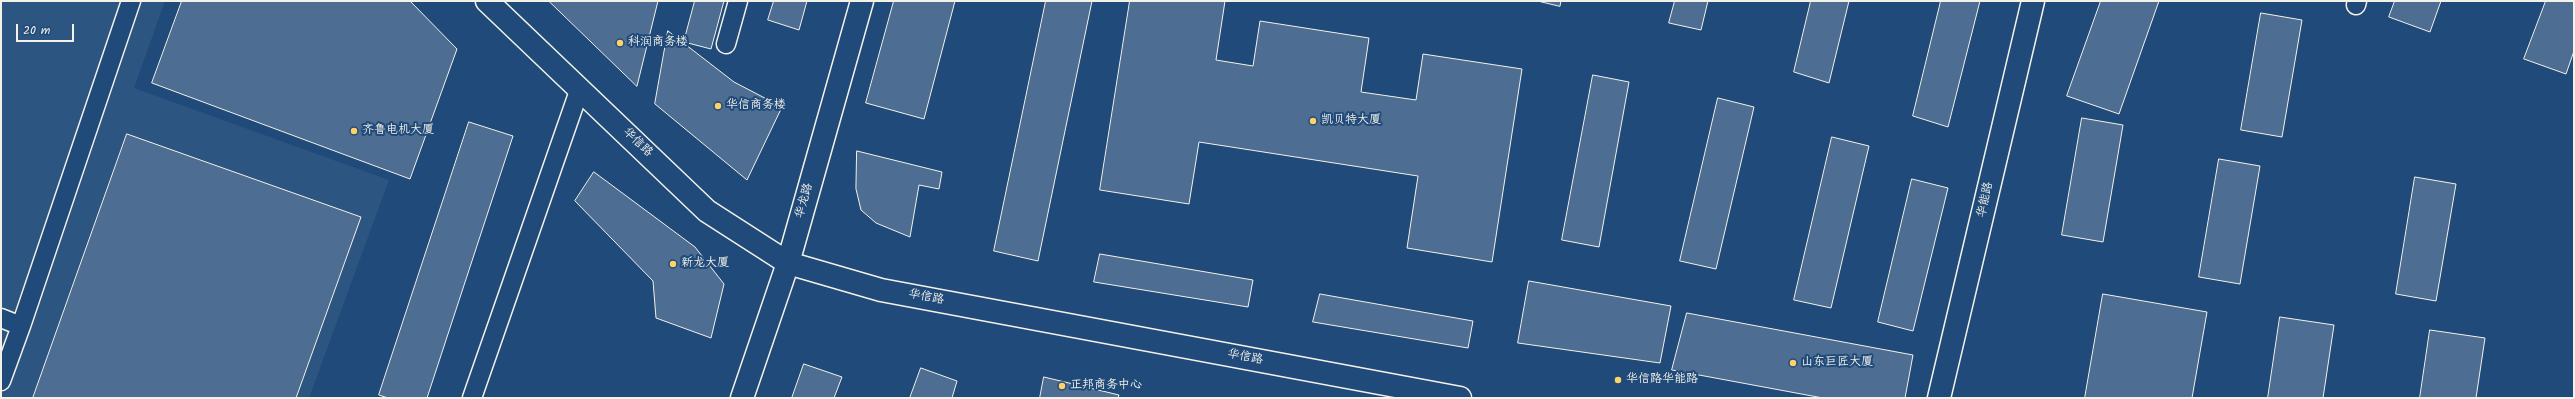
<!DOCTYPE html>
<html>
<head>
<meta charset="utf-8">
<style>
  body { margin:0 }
  #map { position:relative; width:2575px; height:399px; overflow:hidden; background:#1f4a7a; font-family:Kalam,sans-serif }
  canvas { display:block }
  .frame { position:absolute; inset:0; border:2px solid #f4f1e8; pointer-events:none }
  .scale { position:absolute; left:16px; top:24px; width:58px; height:18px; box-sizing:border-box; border:2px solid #f4f1e8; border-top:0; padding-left:5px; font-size:12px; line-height:14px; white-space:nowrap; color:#f4f1e8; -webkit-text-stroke:3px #1f4a7a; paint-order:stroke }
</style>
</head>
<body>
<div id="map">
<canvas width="2575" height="399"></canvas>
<div class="frame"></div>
<div class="scale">20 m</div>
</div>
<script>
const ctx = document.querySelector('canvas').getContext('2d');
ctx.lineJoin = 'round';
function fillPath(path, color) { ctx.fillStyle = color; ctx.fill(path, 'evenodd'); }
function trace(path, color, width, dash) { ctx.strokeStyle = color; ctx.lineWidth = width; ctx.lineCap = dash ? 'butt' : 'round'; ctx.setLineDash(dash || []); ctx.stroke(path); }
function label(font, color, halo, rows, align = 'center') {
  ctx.font = font + ' Kalam,"LXGW WenKai TC",sans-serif'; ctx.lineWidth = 4; ctx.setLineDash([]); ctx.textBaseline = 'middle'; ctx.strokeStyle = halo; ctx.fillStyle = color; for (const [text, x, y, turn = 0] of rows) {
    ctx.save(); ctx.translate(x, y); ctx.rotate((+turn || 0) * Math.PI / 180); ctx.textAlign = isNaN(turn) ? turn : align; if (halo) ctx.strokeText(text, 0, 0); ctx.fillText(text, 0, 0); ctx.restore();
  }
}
const built = new Path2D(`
  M1,1h164l-31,87 255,92 -80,218h-308z`);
const building = new Path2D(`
  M182,1h228l47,48 -47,130 -258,-96z
  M549,1h109l-21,85z
  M695,1h29l-13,48 -27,-7z
  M774,1h33l-8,29 -31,-10z
  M894,1h61l-31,118 -58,-16z
  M1046,1h46l-54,260 -44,-10z
  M1130,1h95l-9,59 37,6 7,-45 109,17 -8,54 55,8 7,-46 99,15 -30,193 -85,-14 11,-72 -219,-34 -10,62 -89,-14z
  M1538,1h23l-1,5z
  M1675,1h33l-7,29 -32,-7z
  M1811,1h38l-20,82 -35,-11z
  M1941,1h39l-32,126 -35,-11z
  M2101,1h58l-40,113 -52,-18z
  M2395,1h46l-11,31 -41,-15z
  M2546,1h28v50l-8,23 -42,-15z
  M2261,13l41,7 -20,117 -41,-7z
  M668,31l66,51 48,25 -35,73 -92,-76z
  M1593,75l36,7 -30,165 -37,-7z
  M1718,98l36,9 -38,162 -36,-8z
  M2082,118l41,7 -20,117 -41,-7z
  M469,122l44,14 -86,262h-39l-9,-3z
  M127,134l234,83 -65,181h-263z
  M1832,137l37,9 -38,162 -37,-8z
  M857,151l85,21 -3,17 -20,-4 -9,52 -34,-14 -15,-13 -5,-21z
  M2219,159l41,7 -20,118 -41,-7z
  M594,172l101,75 29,37 -13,54 -55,-20 -3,-37 -78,-80z
  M2415,177l41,7 -20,117 -40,-7z
  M1912,179l36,9 -35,143 -35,-9z
  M1100,254l153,26 -5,27 -154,-25z
  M1529,281l142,25 -11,57 -142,-20z
  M1320,294l153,27 -5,27 -155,-26z
  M2103,294l104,18 -15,86h-107z
  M1687,313l226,42 -8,43h-82l-151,-28z
  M2280,317l54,8 -11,73h-55z
  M2430,330l55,8 -9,60h-56z
  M804,364l38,13 -8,21h-42z
  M921,368l36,13 -5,17h-42z
  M1044,377l75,18 -1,3h-78z`);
const minor = new Path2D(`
  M2356,5l1,-4
  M726,44l12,-43
  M1,318l20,8 -20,55
  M21,326l110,-325
  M472,398l108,-310`);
const tertiary = new Path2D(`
  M1939,398l94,-397`);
const secondary = new Path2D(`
  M487,1l220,210 81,52 93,27 579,108
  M742,398l46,-135 74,-262`);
const markers = [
  [620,43,4,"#ffd166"],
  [718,106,4,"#ffd166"],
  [1313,121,4,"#ffd166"],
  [354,131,4,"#ffd166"],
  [673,264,4,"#ffd166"],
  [1793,363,4,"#ffd166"],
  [1618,380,4,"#ffd166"],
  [1062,386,4,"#ffd166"]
];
const poiNames = [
  ["科润商务楼",628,43],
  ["华信商务楼",726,106],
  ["凯贝特大厦",1321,121],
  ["齐鲁电机大厦",362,131],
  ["新龙大厦",681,264],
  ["山东巨匠大厦",1801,363],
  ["华信路华能路",1626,380],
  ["正邦商务中心",1070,386]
];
const streetNames = [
  ["华信路",637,143,44],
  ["华能路",1986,200,-77],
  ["华龙路",805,201,-74],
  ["华信路",926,298,11],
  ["华信路",1245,358,11]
];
fillPath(built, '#2d5581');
fillPath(building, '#4d6e92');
trace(building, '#f4f1e8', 1);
trace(minor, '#f4f1e8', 21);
trace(tertiary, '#f4f1e8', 25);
trace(secondary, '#f4f1e8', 25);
trace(minor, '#1f4a7a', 18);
trace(tertiary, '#1f4a7a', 22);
trace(secondary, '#1f4a7a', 22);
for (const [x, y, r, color] of markers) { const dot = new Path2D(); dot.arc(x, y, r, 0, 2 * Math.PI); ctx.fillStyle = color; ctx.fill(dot); trace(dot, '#1f4a7a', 1.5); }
label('12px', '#f4f1e8', '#1f4a7a', poiNames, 'left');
label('12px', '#f4f1e8', '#1f4a7a', streetNames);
</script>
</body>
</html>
